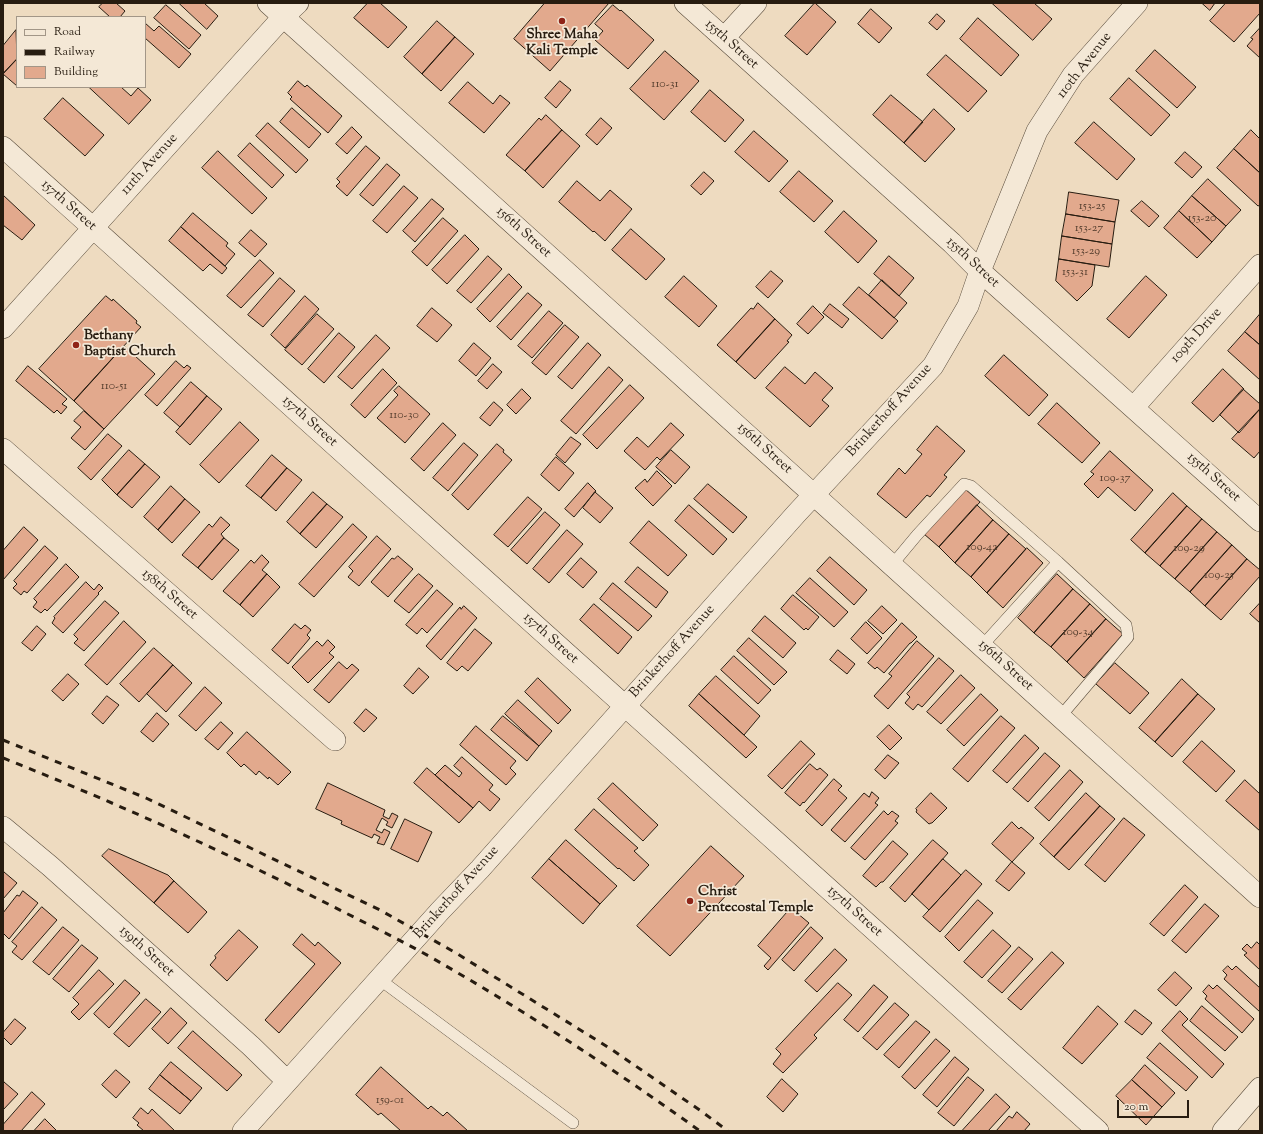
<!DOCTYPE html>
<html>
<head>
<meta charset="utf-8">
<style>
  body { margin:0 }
  #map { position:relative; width:1263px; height:1134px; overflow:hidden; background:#eedbc0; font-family:"Sorts Mill Goudy",serif }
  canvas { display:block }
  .frame { position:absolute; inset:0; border:4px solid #271c10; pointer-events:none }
  .legend { position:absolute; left:16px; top:16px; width:130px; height:72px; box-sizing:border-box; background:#f4e8d6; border:1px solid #a29687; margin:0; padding:5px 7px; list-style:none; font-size:12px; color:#271c10 }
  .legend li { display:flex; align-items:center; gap:8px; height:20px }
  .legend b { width:20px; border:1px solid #a29687 }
  .scale { position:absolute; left:1117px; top:1100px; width:72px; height:18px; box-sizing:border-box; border:2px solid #271c10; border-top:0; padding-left:5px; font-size:12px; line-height:14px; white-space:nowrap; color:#271c10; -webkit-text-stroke:3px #f4e8d6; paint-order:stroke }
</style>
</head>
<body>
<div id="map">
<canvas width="1263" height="1134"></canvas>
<div class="frame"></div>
<ul class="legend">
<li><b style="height:5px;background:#f4e8d6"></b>Road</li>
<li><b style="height:5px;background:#271c10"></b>Railway</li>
<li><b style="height:11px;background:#e2a98d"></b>Building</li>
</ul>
<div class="scale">20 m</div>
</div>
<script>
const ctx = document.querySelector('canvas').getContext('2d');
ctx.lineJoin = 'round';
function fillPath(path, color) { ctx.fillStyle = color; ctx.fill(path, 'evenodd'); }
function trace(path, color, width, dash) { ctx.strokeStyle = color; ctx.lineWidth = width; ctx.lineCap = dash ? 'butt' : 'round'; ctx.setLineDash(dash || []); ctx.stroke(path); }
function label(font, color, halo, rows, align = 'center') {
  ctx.font = font + ' "Sorts Mill Goudy",serif'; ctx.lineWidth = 3.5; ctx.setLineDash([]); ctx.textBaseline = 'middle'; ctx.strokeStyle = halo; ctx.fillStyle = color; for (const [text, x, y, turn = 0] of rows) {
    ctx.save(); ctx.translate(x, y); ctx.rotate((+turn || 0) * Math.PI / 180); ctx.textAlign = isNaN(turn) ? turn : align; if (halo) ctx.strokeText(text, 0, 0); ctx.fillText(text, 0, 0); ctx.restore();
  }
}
const building = new Path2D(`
  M103,3h13l9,8 -5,6h-10l-11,-10z
  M179,3h25l14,13 -11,13z
  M368,3h12l27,24 -19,21 -34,-30z
  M545,3h64l-59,68 -36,-32z
  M815,3l21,19 -29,33 -22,-19z
  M992,3h42l18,16 -19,21z
  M1202,3h13l-5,7z
  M1226,3h34v10l-26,29 -24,-21z
  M166,5l35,30 -12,14 -35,-31z
  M613,5l7,6 1,-1 33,30 -26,29 -33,-29 8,-9 -8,-7z
  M871,9l21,19 -13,15 -21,-19z
  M937,14l8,7 -8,9 -8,-7z
  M978,18l41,37 -18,21 -41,-37z
  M437,21l18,16 -33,37 -18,-17z
  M145,23l9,8 5,-5 32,28 -12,14 -34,-30z
  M1260,28v30l-13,-12 6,-7 -2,-1z
  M16,30l1,29 -14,15v-28z
  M455,37l19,17 -33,37 -19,-17z
  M1155,50l41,37 -19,21 -41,-37z
  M665,51l34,30 -35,39 -34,-31z
  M946,55l41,36 -19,21 -41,-37z
  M17,59v27l-14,-12z
  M1129,78l41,37 -19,21 -41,-37z
  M298,81l7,6 2,-2 35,31 -14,17 -38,-34 2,-2 -4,-4z
  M560,81l11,9 -15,18 -11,-10z
  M468,82l25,22 7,-9 10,8 -26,30 -35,-30z
  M89,87h32l10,9 7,-8 13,12 -22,24z
  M710,90l34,30 -19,22 -34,-30z
  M891,95l32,27 -19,21 -31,-28z
  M63,98l41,37 -19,21 -41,-37z
  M292,108l29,26 -12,14 -29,-26z
  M934,109l21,20 -30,33 -21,-19z
  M546,115l16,15 -37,41 -19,-16 33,-37 2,2z
  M601,118l11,10 -15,17 -11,-10z
  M1094,122l41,37 -18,21 -42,-37z
  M268,123l40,37 -12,13 -40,-37z
  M352,127l10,10 -15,17 -11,-10z
  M562,130l18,16 -37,42 -18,-17z
  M1251,130l9,9v34l-26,-24z
  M754,131l34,30 -19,21 -34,-30z
  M250,143l34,32 -12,13 -34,-32z
  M366,146l14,12 -33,38 -11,-10 4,-4 -3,-3z
  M1234,149l26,24v32l-2,1 -41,-38z
  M218,151l49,47 -15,16 -50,-46z
  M1185,152l17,15 -10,11 -17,-15z
  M387,164l13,11 -27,31 -13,-11z
  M799,171l34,30 -19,21 -34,-30z
  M704,172l10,9 -13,14 -10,-9z
  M1208,179l33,31 -15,16 -34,-30z
  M577,181l23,20 10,-11 22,19 -27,32 -11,-10 -1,1 -34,-30z
  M404,186l14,12 -31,35 -14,-12z
  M1069,192l50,8 -4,22 -49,-8z
  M3,195l32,30 -13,15 -19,-15z
  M1192,196l34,30 -14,16 -33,-31z
  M432,199l12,10 -29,33 -12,-11z
  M1142,201l17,15 -10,11 -18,-16z
  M844,211l33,30 -19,22 -33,-31z
  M1179,211l33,31 -15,16 -33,-30z
  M193,213l35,30 -2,3 9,8 -10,12 -44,-39z
  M1066,214l49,8 -3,22 -50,-8z
  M443,218l15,13 -31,35 -15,-14z
  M181,227l46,41 -5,6 -12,-10 -7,7 -34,-30z
  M631,229l34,30 -19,21 -34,-30z
  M251,230l16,14 -12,13 -16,-14z
  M465,235l14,14 -32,35 -15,-14z
  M1062,236l50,8 -3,23 -50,-8z
  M488,256l14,13 -31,34 -14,-12z
  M889,256l25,22 -15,18 -25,-22z
  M1059,259l36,6 -3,21 -15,15 -21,-20z
  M260,260l14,13 -33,35 -14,-12z
  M771,271l12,10 -15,17 -12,-11z
  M509,274l13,13 -32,35 -13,-13z
  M684,276l33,30 -18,21 -34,-30z
  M1146,276l21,19 -38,43 -22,-19z
  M280,278l15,13 -32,36 -15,-12z
  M882,280l25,23 -13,15 -25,-23z
  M859,287l39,34 -16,18 -39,-34z
  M528,293l14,12 -31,35 -14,-13z
  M106,296l6,5 1,-2 24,22 -1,2 5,4 -67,74 -35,-32z
  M305,296l14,13 -34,39 -14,-13z
  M758,303l17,16 -39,43 -19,-17 34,-37 2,1z
  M830,304l19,15 -7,9 -19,-15z
  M813,306l11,11 -16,17 -11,-10z
  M432,308l20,17 -15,17 -20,-16z
  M549,311l14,12 -31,35 -14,-12z
  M317,314l17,15 -32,36 -17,-15z
  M1260,314v31l-15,-13z
  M775,319l17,16 -5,6 2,1 -34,37 -19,-17z
  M565,325l14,12 -33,38 -14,-12z
  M1245,332l15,13v35l-32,-29z
  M339,333l16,14 -31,36 -16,-14z
  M376,335l14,13 -38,41 -14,-12z
  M474,343l17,15 -15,18 -17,-15z
  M588,343l13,12 -29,34 -14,-12z
  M124,346l31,28 -51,55 -30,-28z
  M1004,355l44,40 -19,21 -44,-40z
  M176,361l8,7 3,-3 4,3 -34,38 -12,-11z
  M493,364l9,8 -15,17 -9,-8z
  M28,366l39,33 -5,5 5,3 -6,7 -4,-4 -3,3 -38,-32z
  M609,367l14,13 -47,54 -15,-13z
  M785,367l20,17 10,-12 18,16 -11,12 7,6 -19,21 -44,-39z
  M383,369l14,14 -32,35 -14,-13z
  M1223,369l21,20 -31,33 -21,-19z
  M191,382l16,14 -27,31 -16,-14z
  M630,385l14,13 -47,51 -14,-14z
  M399,386l31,28 -25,29 -28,-25 21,-23 -4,-4z
  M522,389l9,9 -15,16 -9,-9z
  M1243,389l17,15v5l-21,24 -19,-18z
  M207,396l15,13 -32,36 -14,-13z
  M494,402l9,8 -13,16 -10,-8z
  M1057,403l43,40 -18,20 -44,-39z
  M1260,409v42l-6,7 -22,-19z
  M84,411l20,18 -19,21 -14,-12 10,-11 -7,-6z
  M240,422l19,18 -40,43 -19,-18z
  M443,423l13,12 -32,36 -13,-12z
  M671,423l13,12 -24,25 -3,-3 -12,13 -21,-19 13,-14 11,10z
  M937,426l28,25 -21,24 3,2 -17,20 -3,-2 -21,23 -29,-24 22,-26 6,6 17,-20 -5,-4z
  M108,434l14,12 -31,34 -13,-12z
  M571,437l10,7 -16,19 -9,-8z
  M464,443l14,12 -30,36 -15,-13z
  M497,444l7,6 -1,2 9,8 -44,50 -16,-15z
  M129,450l16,14 -28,31 -15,-15z
  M671,450l19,17 -15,17 -19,-17z
  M1110,451l43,39 -18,21 -27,-24 -10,11 -14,-14 10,-10 -3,-2z
  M272,455l15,13 -26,30 -15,-12z
  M556,457l18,16 -15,18 -18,-16z
  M145,464l15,13 -28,31 -15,-13z
  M287,468l15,12 -26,31 -15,-13z
  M657,471l15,15 -19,20 -18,-18 10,-9 2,3z
  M588,483l8,8 -22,26 -9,-8z
  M708,484l39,33 -14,16 -39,-34z
  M171,486l14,13 -27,31 -14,-13z
  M964,488l16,14 -41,45 -15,-13z
  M313,492l14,12 -27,30 -13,-12z
  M595,492l18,16 -13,15 -17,-15z
  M1173,493l14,13 -42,47 -14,-13z
  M528,497l14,12 -34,38 -14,-12z
  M185,499l15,13 -28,31 -14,-13z
  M327,504l16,13 -27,31 -16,-14z
  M689,505l38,34 -14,16 -38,-34z
  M977,505l16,15 -38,43 -16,-16z
  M1187,506l15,13 -42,47 -15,-13z
  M545,512l15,13 -33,39 -16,-14z
  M221,517l9,8 -9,9 3,4 -26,30 -16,-13 27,-31 3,3z
  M1202,519l15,13 -42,47 -15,-13z
  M993,520l16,14 -38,43 -16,-14z
  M649,521l38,34 -19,21 -38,-33z
  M353,524l14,13 -53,60 -15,-13z
  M24,527l14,13 -35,40v-29z
  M567,530l16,14 -34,39 -16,-14z
  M1217,532l15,13 -42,47 -15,-13z
  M1009,534l17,15 -39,44 -16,-16z
  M377,536l14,13 -32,37 -11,-9 5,-6 -4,-4z
  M224,538l15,12 -27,30 -14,-12z
  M1232,545l15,14 -42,47 -15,-14z
  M45,546l13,12 -31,35 -3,-2 -3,4 -8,-7 4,-4 -3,-3z
  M1027,548l16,15 -40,45 -16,-15z
  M262,555l7,7 -7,8 5,4 -27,31 -17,-14 28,-31 3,3z
  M398,556l15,13 -25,28 -17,-15 21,-24 2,1z
  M830,557l37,33 -13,15 -37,-34z
  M581,558l16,14 -14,16 -16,-14z
  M1247,559l13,11v6l-39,44 -16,-14z
  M66,564l13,13 -32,34 -2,-2 -4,4 -8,-6 4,-5 -3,-3z
  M638,567l30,25 -12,16 -31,-26z
  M267,574l13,13 -27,30 -13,-12z
  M419,574l14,12 -24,27 -15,-12 21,-24z
  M1057,574l16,15 -39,44 -16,-15z
  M810,578l38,34 -14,15 -38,-34z
  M86,582l8,8 5,-6 4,4 -5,5 1,1 -36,39 -11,-10 3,-5 -1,-1z
  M613,583l39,33 -14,15 -38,-32z
  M1073,589l17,15 -39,43 -17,-14z
  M437,590l16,14 -26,29 -5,-5 -5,6 -11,-9z
  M793,595l26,22 -11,13 -2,-2 -2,2 -23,-21z
  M105,601l14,12 -35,38 -10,-8 4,-4 -4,-4z
  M1260,603v20l-10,-9z
  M594,604l38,33 -14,17 -38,-34z
  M1090,604l16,15 -39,43 -16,-15z
  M464,606l13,12 -36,42 -15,-14 34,-39 1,2z
  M882,606l15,14 -14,14 -15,-13z
  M765,616l31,27 -13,15 -31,-27z
  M1106,619l17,15 -39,44 -17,-16z
  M124,621l22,21 -39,43 -22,-20z
  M866,622l16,16 -15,16 -16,-15z
  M902,623l15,14 -6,6h-1l-26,30 -7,-6 -2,2 -7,-6z
  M295,624l6,5 4,-4 6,5 -4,5 3,3 -22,26 -16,-14z
  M37,626l9,8 -14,17 -10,-8z
  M475,629l17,14 -24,28 -6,-5 -5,5 -10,-8z
  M749,638l38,34 -13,13 -37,-34z
  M328,640l7,7 -6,6 5,4 -26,26 -16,-16 25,-26 5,5z
  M917,641l17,15 -46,53 -14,-13 18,-20 -3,-2z
  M154,648l19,17 -34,37 -19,-18z
  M838,650l17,14 -8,10 -17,-14z
  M734,656l37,34 -13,14 -37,-34z
  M939,658l15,13 -32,36 -4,-3 -5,6 -8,-7 5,-6 -3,-3z
  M339,662l8,7 5,-5 7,6 -30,33 -15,-13z
  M1115,663l34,30 -19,21 -34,-30z
  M173,665l19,18 -26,29 -19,-18z
  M419,668l10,9 -16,17 -9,-8z
  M68,674l11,10 -16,17 -11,-10z
  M961,675l14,13 -34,36 -14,-12z
  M716,676l44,40 -16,19 -45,-41z
  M538,678l33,32 -13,14 -33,-32z
  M1182,679l16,15 -43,48 -16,-14z
  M205,687l17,16 -26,28 -17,-15z
  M699,694l58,53 -11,11 -57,-52z
  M981,694l17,16 -34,36 -17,-16z
  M1198,694l17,15 -43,48 -17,-15z
  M107,696l12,9 -16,19 -11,-10z
  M518,700l34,31 -13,15 -34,-32z
  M366,709l11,9 -13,14 -10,-9z
  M157,713l12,11 -16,18 -12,-10z
  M503,716l36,30 -12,15 -36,-31z
  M1001,716l14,12 -47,54 -15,-13z
  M221,722l12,11 -15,17 -13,-11z
  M889,725l13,13 -12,12 -13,-13z
  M476,726l40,35 -6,7 6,6 -10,11 -46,-40z
  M247,732l44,40 -13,13 -9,-8 -1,2 -9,-8 -3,4 -12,-11 -3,3 -14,-14z
  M1025,735l14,13 -32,35 -14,-12z
  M801,741l14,13 -33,35 -14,-13z
  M1202,741l33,30 -19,21 -33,-30z
  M1045,753l15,13 -32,36 -15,-13z
  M888,755l11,8 -14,16 -10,-9z
  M462,757l31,28 -4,5 11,9 -10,12 -11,-10 -6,7 -38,-33 10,-10 14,12 3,-4 -8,-7z
  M810,764l7,6 3,-2 8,7 -24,28 -1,-1 -3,4 -15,-13z
  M427,768l46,40 -14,15 -45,-40z
  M1070,770l13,12 -34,39 -14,-13z
  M834,779l8,7 -4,4 9,8 -25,28 -16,-15z
  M1245,780l15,14v37l-34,-30z
  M328,783l57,27 -2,6 6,3 3,-6 6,3 -6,12 -6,-3 2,-3 -6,-4 -6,12 6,3 2,-4 6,3 -6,13 -7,-2 3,-6 -6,-3 -2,4 -31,-14 1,-3 -26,-12z
  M613,783l45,42 -15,16 -45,-42z
  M872,792l7,6 -4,5 3,2 -33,37 -14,-12 33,-37 5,4z
  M931,793l16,15 -15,15h-1l-2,1 -13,-12 1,-2 -1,-1z
  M1086,793l14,13 -46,51 -14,-13z
  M1100,806l15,13 -46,51 -15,-13z
  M594,809l44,39 -4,3 15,14 -15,16 -15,-13 -1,1 -43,-39z
  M884,811l4,4 4,-4 7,5 -4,5 3,2 -33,37 -14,-12z
  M1124,818l21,17 -40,47 -20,-17z
  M405,819l27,13 -14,30 -27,-13z
  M1012,822l7,7 2,-2 13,11 -22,24 -20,-18z
  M566,840l51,46 -17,18 -51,-45z
  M933,840l15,13 -43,49 -15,-14z
  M893,841l15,13 -25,28h-2l-5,5 -13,-11z
  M711,846l33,30 -74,80 -33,-30z
  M109,849l59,26 6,6 -20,22 -52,-47z
  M549,859l51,45 -17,20 -51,-46z
  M943,859l18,16 -32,35 -17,-16z
  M1012,862l13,11 -16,18 -13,-10z
  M966,870l16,14 -42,48 -17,-15z
  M4,872l13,11 -14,16v-25z
  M174,881l33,31 -19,21 -34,-30z
  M1185,885l13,12 -34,39 -14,-12z
  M23,891l15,12 -29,36 -6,-6v-20l14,-18 2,1z
  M978,900l15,13 -34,38 -14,-14z
  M1205,904l14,12 -33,37 -14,-12z
  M42,907l15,13 -35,40 -10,-8 5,-6 -5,-4z
  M791,908l18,15 -41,47 -4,-4 7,-8 -13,-12z
  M63,927l16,13 -30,35 -16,-13z
  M811,927l12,11 -29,33 -12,-11z
  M239,930l19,17 -31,34 -17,-16 6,-7 -1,-2z
  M993,930l18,16 -29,32 -18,-16z
  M302,934l13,12 3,-4 23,21 -62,70 -14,-13 50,-56 -22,-19z
  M1257,942l3,3v25l-16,-15 3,-2 -5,-4 5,-5 4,4z
  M82,945l16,13 -29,34 -16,-13z
  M1019,947l14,12 -31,34 -14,-12z
  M835,949l12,11 -30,32 -12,-11z
  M1052,952l12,11 -43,47 -13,-11z
  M1228,966l4,4 4,-4 24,22v24l-36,-33 3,-4 -4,-4z
  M99,970l15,14 -35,36 -8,-8 8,-8 -6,-6z
  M1175,972l17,16 -16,18 -18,-16z
  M125,980l15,13 -31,35 -15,-14z
  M838,983l14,12 -38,40 3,3 -34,35 -10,-9 8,-10 -5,-5z
  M874,985l14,12 -30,35 -14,-12z
  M1209,985l4,4 4,-4 37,34 -12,14 -37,-34 2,-3 -4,-4z
  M146,999l15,13 -32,35 -15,-13z
  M895,1003l14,12 -32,35 -14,-12z
  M1098,1006l20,18 -36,40 -19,-16z
  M1202,1006l36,31 -13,14 -35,-30z
  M171,1008l16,15 -19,21 -16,-15z
  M1135,1010l17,13 -10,12 -17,-13z
  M1180,1011l8,8 -6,6 42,39 -12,14 -50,-47z
  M15,1019l11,9 -15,17 -8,-8v-4z
  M916,1021l14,11 -31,36 -15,-13z
  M193,1031l49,44 -15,16 -49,-43z
  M936,1039l14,12 -35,38 -13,-12z
  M1160,1043l38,34 -12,14 -39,-33z
  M955,1057l14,12 -32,38 -14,-12z
  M171,1062l31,26 -11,13 -31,-26z
  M1145,1065l30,28 -13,14 -30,-27z
  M381,1067l47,42 3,-3 12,10 4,-4 21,19h-67l-20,-18 -3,2 -22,-20z
  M116,1070l14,12 -14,16 -14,-13z
  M160,1075l31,26 -11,13 -31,-25z
  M968,1077l16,13 -30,36 -16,-13z
  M782,1079l16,15 -15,18 -16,-15z
  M1132,1080l30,27 -16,18 -30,-29z
  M4,1082l14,12 -15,16v-27z
  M32,1092l13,12 -24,27h-18v-6z
  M996,1094l14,13 -22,24h-26z
  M141,1108l7,6 4,-5 23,22h-31l-7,-6 2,-2 -6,-5z
  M1017,1112l13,12 -6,7h-28l13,-15 3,2z
  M45,1119l12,12h-23z`);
const service = new Path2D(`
  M892,565l25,-30 47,-51 7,2 87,76 68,63 2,12 -68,80
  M982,646l76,-84
  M379,979l194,144`);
const minor = new Path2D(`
  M268,3l992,894
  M685,3l267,240 28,28 280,250
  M724,38l32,-35
  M3,147l1095,984
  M3,328l280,-311 15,-14
  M1134,407l126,-142
  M3,449l332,291
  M3,827l47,39 201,180 36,35
  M243,1131l197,-220 40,-42 316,-355 137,-148 35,-60 12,-35 57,-140 36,-56 64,-72
  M1223,1131l37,-43`);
const rail = new Path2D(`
  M3,740l143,58 234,112 76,43 155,96 90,62 27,20
  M3,758c111,44 220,93 327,147 39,20 79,39 116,61 88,51 172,106 254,165`);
const markers = [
  [562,21,4,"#8f2418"],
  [76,345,4,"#8f2418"],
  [690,901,4,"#8f2418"]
];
const numberNames = [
  ["110-31",665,85],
  ["153-25",1092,207],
  ["153-20",1202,219],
  ["153-27",1089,229],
  ["153-29",1086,252],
  ["153-31",1075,273],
  ["110-51",114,387],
  ["110-30",404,416],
  ["109-37",1115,479],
  ["109-42",982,548],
  ["109-29",1189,549],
  ["109-25",1219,576],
  ["109-34",1078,633],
  ["159-01",390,1101]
];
const poiNames = [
  ["Shree Maha",562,36,"center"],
  ["Kali Temple",562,52,"center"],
  ["Bethany",84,337],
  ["Baptist Church",84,353],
  ["Christ",698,893],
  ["Pentecostal Temple",698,909]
];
const streetNames = [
  ["155th Street",731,45,42],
  ["110th Avenue",1085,66,-52],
  ["111th Avenue",150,165,-48],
  ["157th Street",68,206,42],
  ["156th Street",523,233,42],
  ["155th Street",972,263,43],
  ["109th Drive",1197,336,-48],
  ["Brinkerhoff Avenue",890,411,-48],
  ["157th Street",309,422,42],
  ["156th Street",764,449,42],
  ["155th Street",1213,478,42],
  ["158th Street",169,595,41],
  ["157th Street",550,639,42],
  ["Brinkerhoff Avenue",673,652,-48],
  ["156th Street",1005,666,42],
  ["Brinkerhoff Avenue",457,893,-48],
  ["157th Street",854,912,42],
  ["159th Street",146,952,42]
];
fillPath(building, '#e2a98d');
trace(building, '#271c10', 1);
trace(service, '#594c3c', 12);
trace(minor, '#594c3c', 22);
trace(service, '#f4e8d6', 11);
trace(minor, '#f4e8d6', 21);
trace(rail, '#271c10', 3, [7, 7]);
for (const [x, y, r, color] of markers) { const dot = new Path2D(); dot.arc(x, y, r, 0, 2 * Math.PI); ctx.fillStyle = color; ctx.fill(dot); trace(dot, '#f4e8d6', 1.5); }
label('12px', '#563f2f', null, numberNames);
label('bold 14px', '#271c10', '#f4e8d6', poiNames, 'left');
label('14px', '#271c10', '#f4e8d6', streetNames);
</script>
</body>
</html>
